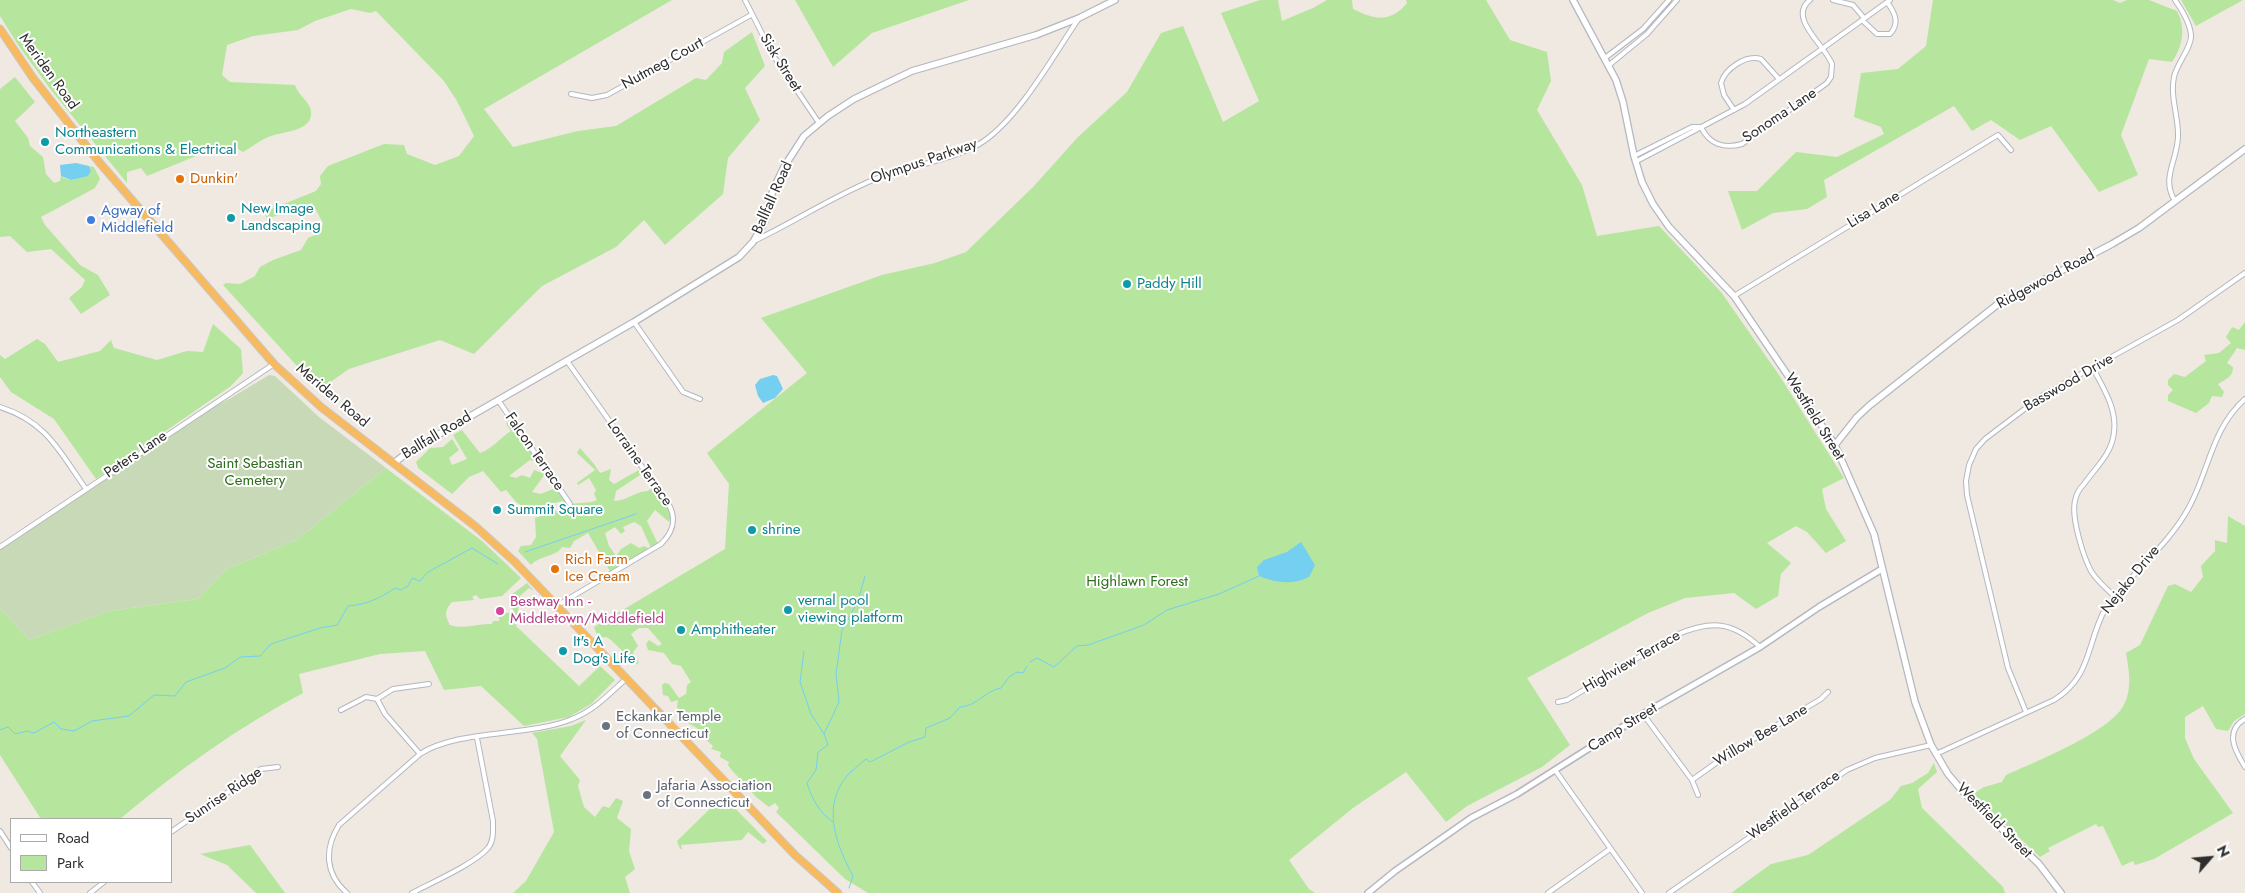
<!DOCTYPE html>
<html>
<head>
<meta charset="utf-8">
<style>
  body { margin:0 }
  #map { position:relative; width:2245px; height:893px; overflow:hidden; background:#efe9e1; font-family:Jost,sans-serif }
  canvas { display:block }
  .legend { position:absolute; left:10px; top:818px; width:162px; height:65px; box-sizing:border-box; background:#fff; border:1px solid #ababab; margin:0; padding:6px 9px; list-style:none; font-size:15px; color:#2e2e2e }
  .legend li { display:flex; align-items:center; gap:10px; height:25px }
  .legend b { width:25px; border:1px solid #ababab }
  .north { position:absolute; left:2185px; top:833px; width:50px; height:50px; -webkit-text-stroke:4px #fff; paint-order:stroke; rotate:63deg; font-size:14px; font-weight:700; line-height:20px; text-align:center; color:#2e2e2e }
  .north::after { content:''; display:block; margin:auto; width:18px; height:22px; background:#2e2e2e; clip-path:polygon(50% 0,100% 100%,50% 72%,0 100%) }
</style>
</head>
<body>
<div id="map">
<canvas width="2245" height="893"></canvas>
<ul class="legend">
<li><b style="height:6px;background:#fff"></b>Road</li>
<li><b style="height:14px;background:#b6e59e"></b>Park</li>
</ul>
<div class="north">N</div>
</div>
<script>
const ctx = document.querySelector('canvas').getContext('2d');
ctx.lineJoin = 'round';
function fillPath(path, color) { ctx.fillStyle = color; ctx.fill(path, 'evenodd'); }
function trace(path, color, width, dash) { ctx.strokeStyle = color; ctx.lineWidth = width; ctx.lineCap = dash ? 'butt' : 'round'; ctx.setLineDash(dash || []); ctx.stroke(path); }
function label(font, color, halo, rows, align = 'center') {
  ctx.font = font + ' Jost,sans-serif'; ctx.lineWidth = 4; ctx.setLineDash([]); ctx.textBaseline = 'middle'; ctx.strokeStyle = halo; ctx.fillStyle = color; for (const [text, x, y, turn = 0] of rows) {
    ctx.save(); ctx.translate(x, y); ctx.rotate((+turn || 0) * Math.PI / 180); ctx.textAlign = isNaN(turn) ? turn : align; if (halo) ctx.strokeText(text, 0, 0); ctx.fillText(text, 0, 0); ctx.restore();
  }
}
const green = new Path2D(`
  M0,0h672l-188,109 29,38 65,-16 38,-5 80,-48 10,2 16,-17 2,-11 28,-20 13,34 -20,22 15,32 -32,38 -5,36 -58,51 -21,-25 -28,27 -74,39 -68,68 -34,-14 -91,29 -30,21 -96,-105 3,-2 14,1 15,-8 5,-9 13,-7 28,-10 7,-12 12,-5 3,-10 -11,-20 -45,16 -3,-7 52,-21 5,-7 -1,-8 8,-10 56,-22 20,1 3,9 28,11 24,-9 15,-20 -17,-35 -13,-20 -68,-70 -6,2 -19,-4 -36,12 -17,9 -45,6 -26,9 -5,30 8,7 65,3c3,11 18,18 16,30 -1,16 -29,17 -40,21 -9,3 -19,11 -28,16l-10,-6 -15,1 -71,29 -6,-8 -14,4v11l-76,-93 -33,-45 -18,-29z
  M795,0h174l-97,33 -39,34z
  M1260,0h18l4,21 31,-13 14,-8h25l1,9c21,10 37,15 54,-6l-1,-3h80l24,40 37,12 4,29 -14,29 45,75 15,51 62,-10 62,66 58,83 65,103 -22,11 4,20 20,32 -20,12 -19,-21 -11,-6 -29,17 24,20 -10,11 -3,22 -22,13 -22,-16 -49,5 -37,15 -121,65 43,67 -28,22 -75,39 -21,16 -40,-50 -53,36 -64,52 20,29 6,4h-447l-23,-14 -69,-67 3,-4 -4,-5 -6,4 -13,-10 -26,-29 -2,-3 1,-3 -9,-5 1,-5 -10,-3 2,-3 -15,-14 -1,-4 -9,-5 -11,-16 1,-7 -7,2 -3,-6 -5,-1 -1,-10 3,-2 4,1 10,14 7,-4 1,-9 4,-3 -10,-16 -9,-2 -8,-11 -16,-3 -2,-6 3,-4 9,6 4,-2 -14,-16h-9l-8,6 7,12 -5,6 6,11 -3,1 -25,-24 -5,-3 -8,1 -4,-11 131,-78 4,-65 -22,-31 100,-80 -46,-55 121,-43 53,-12 31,-11 68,-66 44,-49 49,-45 34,-59 22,-7 40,96 36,-21 -38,-88z
  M1933,0h180l7,3 7,-3h22l28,11c9,17 6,35 -5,51l-23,-3 -28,76 17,40 -39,17 -48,-66 -31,14 -29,-20 -19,11 -18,-25 -130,74 3,17 -20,12 -34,4 -31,17 -14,-39h29l39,-39 41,5 47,-23 -3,-7 -27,-10 7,-44 37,-4 28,-23z
  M2181,0h62l-47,26z
  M15,77l20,25 -20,19 13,17 2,8 13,11 3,17 8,9 6,-2 1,-5c11,8 19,1 30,-5l-2,-5 5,1 6,12 -5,9 -54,29 4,8 35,40 18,10 12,20 -29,19 -12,-16 13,-11 3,-7 -34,-31 -24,3 -17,-16 -10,1v-148z
  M2245,322v28l-8,-2 -10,15 6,4c0,10 -7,12 -15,17l6,8 -2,5 -10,-1 -3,7 -13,10 -28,-12v-6l5,-5 -5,-5v-5l6,-6 11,3 21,-16 -2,-6 15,-2 12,-10 -5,-6 6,-10 7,3z
  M213,324l28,25 2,24 -12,13 -135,93 -42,-60 -43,-27 -11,-15v-22l5,4 32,-20 8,5 13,18 42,-11 11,-11 3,8 43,12 30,-9 16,1z
  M510,420l25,33 -2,8 -3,-1 -21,16 7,2 6,-3 8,3 4,-8 11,4 -13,18 9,2 17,-7 12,17 22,-2 5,-2 -3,-6 2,-4 -7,-12 -11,7 -1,-2 18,-13 -18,-17 3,-5 14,16 6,9 11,-4 -2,11 5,4 25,-14 4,3 -27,18 -2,10c13,0 22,-10 34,-10l6,-5 14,22 3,9 -2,5 -14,-12 -8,11 11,23 -7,4 -10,-22 -7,-4 -11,5 2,4 -4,3 -6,-7 -10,6 4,13 7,10 5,-7 10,-6 8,5 5,-2 6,3 -39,24 -23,-40 -14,8 -4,7 -8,-1c-6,10 -22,8 -31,18l-13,-14 3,-5 10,-1 5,-8 -1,-19 31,-10 -3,-7 -36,8 -11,-7 -10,-12 -5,2 -18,-21 -14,6 -17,17 -34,-26 -2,-6 14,-14 13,-1 9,-8 7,11 -10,8 3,7 15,-6 -14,-24 9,-5 18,23c12,-4 20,-15 31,-22l-5,-7z
  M386,468l96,73 39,37 -19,18 -22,3 -4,-4 -4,2 2,3 -22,2c-8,8 -7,14 -2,23 13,5 28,-2 42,-1l1,-3h6v-7l14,-2 -2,-17 16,-12 7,8 -5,-3 -9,8 -4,30 63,60 21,-20 15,14 -24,24 -22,13 -45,9 -43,-40 -37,4 -19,-39 -45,3 -81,20 4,19c-66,35 -126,78 -183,126h-79l-41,-64v-147l29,32 80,-29 89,-12 27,-29 73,-31z
  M2228,516l17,10v188l-11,7 -6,10 -12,-2 -13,-23 -18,11v21l9,21 39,54 -79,46 -19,6 -2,-4 -11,5 -19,-40 -5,1 -2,-3 -48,24 2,3 -10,6 -67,-63 11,-7 18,-5 4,-7c29,-13 99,-41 116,-67 11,-17 7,-37 4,-55l14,-8 28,-59 7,-2 16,8 12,-15 -2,-11 14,-15v-11l12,3z
  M586,720l-26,36 20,24 -2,6 6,21 11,10 8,-11 6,2 7,-10 7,3 -6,17 14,11 -2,22 6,18 -10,8 5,16h-117l13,-12 28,-49 -17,-93 -5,-6 39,-7z
  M1934,763l3,9 -19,17 4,19 81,79 2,6h-274l40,-29 37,-9 82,-55 11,-14 11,-3 16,-10z
  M723,796l44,45 -4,3 -15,-12 -6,8 -61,5 1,4h-2l-3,-8z
  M250,845l35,48h-29l-29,-28 -27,-11z`);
const cemetery = new Path2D(`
  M269,375l6,1 44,41 67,51 -88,71 -73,31 -27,29 -89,12 -80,29 -29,-32v-59l215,-143 16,-8z`);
const water = new Path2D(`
  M76,163l13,3 2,5 -3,5 -17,4 -10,-4 -1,-11z
  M773,375l4,1 6,13 -8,9 -12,5 -5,-7 -3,-11 5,-6z
  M1301,542l14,23 -6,12c-16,8 -34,6 -50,-1l-2,-9 7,-7 23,-8z`);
const stream = new Path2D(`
  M525,552l111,-38
  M804,651l-4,31 11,32 13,20
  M1030,662l7,-4 17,9 23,-21 11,-1 56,-20 23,-15 52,-16 40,-18
  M0,730l8,-3 7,7 12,-3 7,2 20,-11 7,7 13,2 18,-10 37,-5 25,-21 21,1 11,-14 39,-14 15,-11 20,-1 11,-12 49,-16 17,-3 11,-19c18,-1 32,-8 47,-18l6,2 7,-4 4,-8 8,3 8,-9 44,-24 26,16
  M833,822c-14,-9 -21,-24 -26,-39l9,-13 2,-18 10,-7 -4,-11 15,-32 -3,-28 6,-44 16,-29 7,-25
  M849,888l4,-12c-17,-31 -31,-69 -7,-99 5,-6 13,-12 20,-18l4,3 39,-20 16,-5 1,-9 24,-10 10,-11c18,-1 24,-16 41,-19l8,-11 8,-5 6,1 4,-7`);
const minor = new Path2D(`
  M745,0l28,55 46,68
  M1833,0l20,5 11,13
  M1862,20l15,14h13c10,-11 5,-21 -3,-32
  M1605,58l38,-29 26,-29
  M1608,66l39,-32 30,-34
  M571,94l21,4 15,-3 144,-80
  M1734,110l-10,-15 -3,-12c4,-14 25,-29 40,-24l18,20
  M1701,127c8,17 23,22 41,17l85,-61 4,-6 1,-13c-7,-19 -45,-46 -22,-64
  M1634,156l58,-29h9
  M1635,162l110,-58 145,-104
  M2175,201c-15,-23 4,-43 3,-67 0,-19 -8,-38 -4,-57 3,-14 18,-30 17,-42 -1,-12 -9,-25 -16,-35
  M754,241c40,-19 78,-44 119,-61 31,-13 86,-21 111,-39 37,-26 69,-85 95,-123
  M1734,296l264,-161 13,15
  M634,322l49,70 17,7
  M2093,368c10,20 24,40 21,64 -2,22 -18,35 -30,52 -4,4 -8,11 -9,17 -4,16 8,55 16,70 6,10 15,17 23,25
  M498,400l72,104
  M0,407c47,15 59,44 86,82
  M0,547l274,-183
  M558,605l103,-61c12,-12 16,-24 8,-39l-102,-144
  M377,699l8,15 35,40
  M1558,702l9,-2 109,-65c35,-15 56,-14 84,12
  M341,710l25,-13 11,2 16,-10 36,-5
  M2026,712l-18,-44 -41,-173 -1,-14 3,-16 7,-16 9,-10 58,-44 135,-75 67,-47
  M1643,714l49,66 6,15
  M2245,719c-21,12 -10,32 0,48
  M1936,754l118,-54c38,-24 32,-55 51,-91 25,-35 62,-62 83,-100 21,-37 23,-80 57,-110
  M1555,770l87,123
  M1692,780l38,-27 91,-54 7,-7
  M0,831l11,17
  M171,832l90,-63 17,-2
  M32,882l8,11
  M90,893l14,-11
  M347,893c-22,-19 -23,-44 -8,-68l81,-71c38,-25 109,-17 152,-35 22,-8 38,-26 55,-41
  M412,893c19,-10 64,-30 76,-45 6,-7 5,-18 5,-27l-16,-83
  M1548,893l62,-44
  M1669,893l178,-123 28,-12 56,-13`);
const tertiary = new Path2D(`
  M1368,893l27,-22 76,-53 46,-24 126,-80 117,-67 59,-40 63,-38`);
const secondary = new Path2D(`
  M1573,0l43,80 7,22 11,54 8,26 11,22 16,23 65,69 101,149 39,89 41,168 16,43 17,29 16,19 75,71 22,29
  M1835,445l22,-28 13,-12 128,-101 114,-60 27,-16 106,-79
  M394,463l14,-11 226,-130 105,-65 14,-15 12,-21 8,-31 11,-23 20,-31 24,-20 26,-17 58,-28 124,-36 43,-17 36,-18`);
const trunk = new Path2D(`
  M0,29l33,49 66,84 175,202 47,43 154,119 40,36 280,293 43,38`);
const markers = [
  [45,142,5,"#0f9aa8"],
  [180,179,5,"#e8710a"],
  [231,218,5,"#0f9aa8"],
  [91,220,5,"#3f7fe0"],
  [1127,284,5,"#0f9aa8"],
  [497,510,5,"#0f9aa8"],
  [752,530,5,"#0f9aa8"],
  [555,569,5,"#e8710a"],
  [788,610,5,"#0f9aa8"],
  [500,611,5,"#d1479c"],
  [681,630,5,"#0f9aa8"],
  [563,651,5,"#0f9aa8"],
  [606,726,5,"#6b7280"],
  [647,795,5,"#6b7280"]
];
const streetNames = [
  ["Sisk Street",780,63,58],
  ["Nutmeg Court",663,64,-29],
  ["Meriden Road",48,72,54],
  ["Sonoma Lane",1780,116,-34],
  ["Olympus Parkway",924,162,-19],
  ["Ballfall Road",773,198,-66],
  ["Lisa Lane",1874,210,-31],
  ["Ridgewood Road",2046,280,-28],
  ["Basswood Drive",2069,383,-30],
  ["Meriden Road",332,396,40],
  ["Westfield Street",1814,417,58],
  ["Ballfall Road",437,436,-31],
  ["Falcon Terrace",534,452,55],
  ["Peters Lane",136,455,-34],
  ["Lorraine Terrace",639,463,55],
  ["Nejako Drive",2131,580,-51],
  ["Highview Terrace",1632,662,-30],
  ["Camp Street",1623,728,-32],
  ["Willow Bee Lane",1761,736,-31],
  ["Sunrise Ridge",224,796,-34],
  ["Westfield Terrace",1794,806,-35],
  ["Westfield Street",1994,821,45]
];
const cultureNames = [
  ["Northeastern",55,133],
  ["Communications & Electrical",55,150],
  ["New Image",241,209],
  ["Landscaping",241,226],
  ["Paddy Hill",1137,284],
  ["Summit Square",507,510],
  ["shrine",762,530],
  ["vernal pool",798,601],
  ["viewing platform",798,618],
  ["Amphitheater",691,630],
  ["It's A",573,642],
  ["Dog's Life",573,659]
];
const foodNames = [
  ["Dunkin'",190,179],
  ["Rich Farm",565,560],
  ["Ice Cream",565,577]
];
const shopNames = [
  ["Agway of",101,211],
  ["Middlefield",101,228]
];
const parkNames = [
  ["Saint Sebastian",255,464],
  ["Cemetery",255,481],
  ["Highlawn Forest",1137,582]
];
const hotelNames = [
  ["Bestway Inn -",510,602],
  ["Middletown/Middlefield",510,619]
];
const worshipNames = [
  ["Eckankar Temple",616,717],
  ["of Connecticut",616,734],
  ["Jafaria Association",657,786],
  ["of Connecticut",657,803]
];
fillPath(green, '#b6e59e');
fillPath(cemetery, '#c8d9b8');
fillPath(water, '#75cff0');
trace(stream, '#75cff0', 1);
trace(minor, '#b4b7c1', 6);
trace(tertiary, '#b4b7c1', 8);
trace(secondary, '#b4b7c1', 8);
trace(trunk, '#c9c9c9', 9);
trace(minor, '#fff', 4);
trace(tertiary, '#fff', 5);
trace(secondary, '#fff', 5.5);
trace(trunk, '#f8ba60', 7);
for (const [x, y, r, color] of markers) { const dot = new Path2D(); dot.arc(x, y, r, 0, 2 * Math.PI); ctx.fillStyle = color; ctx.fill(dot); trace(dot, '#fff', 2); }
label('15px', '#2e2e2e', '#fff', streetNames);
label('15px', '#0d838f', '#fff', cultureNames, 'left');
label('15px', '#c56008', '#fff', foodNames, 'left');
label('15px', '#366cbe', '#fff', shopNames, 'left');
label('15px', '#2c6e1b', '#fff', parkNames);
label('15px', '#b23c85', '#fff', hotelNames, 'left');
label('15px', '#5b616d', '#fff', worshipNames, 'left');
</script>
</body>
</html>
